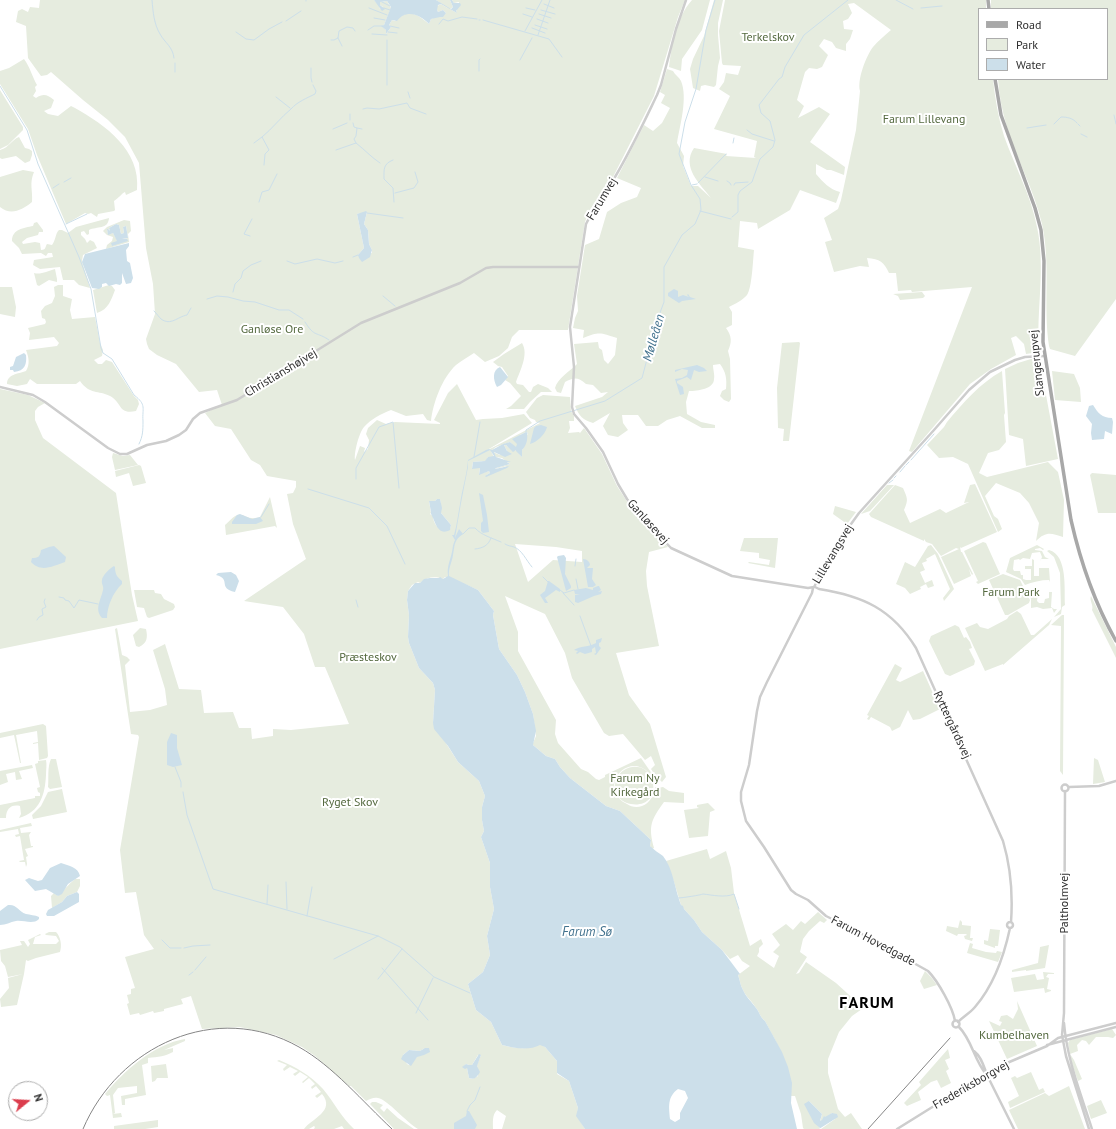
<!DOCTYPE html>
<html>
<head>
<meta charset="utf-8">
<style>
  body { margin:0 }
  #map { position:relative; width:1116px; height:1129px; overflow:hidden; background:#fff; font-family:"PT Sans",sans-serif }
  canvas { display:block }
  .legend { position:absolute; left:978px; top:8px; width:130px; height:72px; box-sizing:border-box; background:#fff; border:1px solid #acacac; margin:0; padding:5px 7px; list-style:none; font-size:12px; color:#303030 }
  .legend li { display:flex; align-items:center; gap:8px; height:20px }
  .legend b { width:20px; border:1px solid #acacac }
  .north { position:absolute; left:8px; top:1081px; width:40px; height:40px; box-sizing:border-box; background:#fff; border:1px solid #acacac; border-radius:50%; rotate:72deg; font-size:11px; font-weight:700; line-height:16px; text-align:center; color:#303030 }
  .north::after { content:''; display:block; margin:auto; width:14px; height:18px; background:#db3d4d; clip-path:polygon(50% 0,100% 100%,50% 72%,0 100%) }
</style>
</head>
<body>
<div id="map">
<canvas width="1116" height="1129"></canvas>
<ul class="legend">
<li><b style="height:5px;background:#a8a8a8"></b>Road</li>
<li><b style="height:11px;background:#e6ecdf"></b>Park</li>
<li><b style="height:11px;background:#ccdfea"></b>Water</li>
</ul>
<div class="north">N</div>
</div>
<script>
const ctx = document.querySelector('canvas').getContext('2d');
ctx.lineJoin = 'round';
function fillPath(path, color) { ctx.fillStyle = color; ctx.fill(path, 'evenodd'); }
function trace(path, color, width, dash) { ctx.strokeStyle = color; ctx.lineWidth = width; ctx.lineCap = dash ? 'butt' : 'round'; ctx.setLineDash(dash || []); ctx.stroke(path); }
function label(font, color, halo, rows, align = 'center') {
  ctx.font = font + ' "PT Sans",sans-serif'; ctx.lineWidth = 4; ctx.setLineDash([]); ctx.textBaseline = 'middle'; ctx.strokeStyle = halo; ctx.fillStyle = color; for (const [text, x, y, turn = 0] of rows) {
    ctx.save(); ctx.translate(x, y); ctx.rotate((+turn || 0) * Math.PI / 180); ctx.textAlign = isNaN(turn) ? turn : align; if (halo) ctx.strokeText(text, 0, 0); ctx.fillText(text, 0, 0); ctx.restore();
  }
}
const green = new Path2D(`
  M40,0h334l5,5 1,4 3,-2 -3,-2 -1,-3 8,-1 4,7 -7,17 -2,1 4,4v4l5,-7 -2,-2 3,-5 3,1c3,-2 5,-4 8,-6 10,-5 19,3 26,9l2,-5 15,-6 -3,-3 -5,2 -1,-2v-4l4,-2 8,5 -13,-9h14l3,7 -3,2 7,4 -1,-1 3,-10 -5,1 -2,-3h233l-7,17 -24,79 -41,81 -24,34 -4,11 -17,108h-49l-7,7 -4,11 -9,8 -14,6 -11,-9c-6,4 -13,8 -18,12 -14,13 -23,38 -25,56l-4,-1 -4,-6 -17,2 -15,-6c-10,4 -20,9 -27,17 -5,6 -10,25 -9,33l5,-14 5,2 -1,4 4,-3 1,-9 -3,-6 2,-6 9,-8 9,4 9,-2 45,2v-1l-6,-3 14,-27 9,-9 19,36 7,-1 19,-1 22,-4 8,9 -48,29 56,-29 -4,-1 -1,-2 -5,-2 -4,-6 11,-14 6,-3 27,2 1,14 3,5v5h-5l1,7 -2,5 11,-1 1,1 4,-5 18,26 15,32 11,17 40,44 -19,5 -3,19 1,15 12,60 -43,7 13,42 21,29 16,53 -4,5 -7,-7 -4,-6 4,-4 -4,-9 -6,4 -22,-26 -14,2 -5,-3 -32,-55 -7,-25 -20,-39 -40,-18 13,36v19l38,69 -1,14 3,9 23,26 7,3 8,7 3,1 6,-3v-2l36,-17 16,23h-3l-2,-2c11,38 -49,30 -35,-1 5,-10 17,-14 27,-9 2,2 5,4 7,6 -23,-27 -55,14 -24,29 4,3 10,4 15,2 8,-3 12,-11 13,-19l3,1 5,-1 6,4 15,2v10l-20,-1c-13,18 -16,24 -10,46l-2,1 -2,-3 1,-6 -31,-29 -14,-5 -36,-28 -10,-11 -5,-8 -9,-3 -13,-11v-2l3,-7 -3,-22 -8,-22 -8,-17 -18,-26 -6,-34 1,-4 -16,-21 -29,-13h-4l-2,2c-7,-3 -17,-2 -23,4l-2,-1 -6,3 -4,6 -1,9 2,15 -1,22 1,6 10,25 14,15 2,7 -2,33 25,39 21,19 6,15 -3,11v13l2,11 -3,6 9,26v24l4,22 -7,27 3,19 -7,17 -15,12 8,26 15,12 11,23c12,3 27,6 38,-1l5,3 12,14v13l12,7 9,27 -1,8 8,13h-83l4,-13 -9,-6c-5,5 -4,12 -4,19h-75c-12,-7 -30,-29 -40,-31 -4,-1 -8,1 -12,3l-15,-15h-2l-34,-30 -13,-9 -26,-12 -36,-8 -38,2 -11,-33 -10,3 2,5 -19,5v2l-10,2 -1,-2 -13,4 -1,-2 -9,2 -3,-11 2,-1 -2,-8 4,-1v-5l4,-1 -10,-31 29,-8 -10,-14 -8,-43 -11,1 -5,-43 19,-113 -1,-2 -7,-1 -16,-105 2,-1 5,27 5,2 3,3 -5,5 5,47 20,-2 17,-5 -2,-16 -12,-39 12,-6 14,45 22,1 3,23 29,-1 6,16h12l1,11 21,-3v-7l18,1 58,-6 -24,-57h-10l-11,-33 -21,-27 -39,-6 62,-42 -13,-35 -6,-30 6,-1 3,-6v-6l-29,-5 -7,-11 -9,-5 -20,-31 -16,-3 -10,-13 17,-8 -5,-15 -18,2 -23,-28 -19,-9 -8,-6 -2,-5 -1,-5 9,-25 -2,-30 -7,-36 -7,-85 -14,-26 -17,-17 -25,-20 -32,-28 -4,3 -6,1 -13,-18 -2,-32 -10,-4 2,-11 4,-2 6,3 2,-5 9,1zM367,212l-3,12 4,6 1,14 3,6v3l-14,2 6,-7 -7,-34zM526,432l2,1c-3,5 -1,11 -6,17v7l-6,-7 -3,1 -7,-6h-2l3,6 -7,4 -7,-3 3,5 6,1 8,6 -14,4 -1,1 12,-3 -22,10 5,-3 -1,-2 -10,3 1,-6h-8l1,-6 13,-1 2,-4h6l-3,-6 5,-4 14,-5 5,5h2l3,-12zM437,499h3l1,6v8l10,12 -1,4c-9,6 -17,-5 -17,-13l-3,-2 1,-1 -2,-12h6zM515,544l41,3 26,4v11l-29,-2 -25,22zM425,1048l-16,17 -2,-1 -4,-9 6,-5 11,1zM478,1055h3l-4,10 1,11 -6,3 -3,-1 -2,-10 -4,-1 3,-3 3,1h3z
  M692,0h18l-8,30 -20,29 -1,12 -12,-4c3,-23 7,-49 23,-67z
  M714,0h9l-5,23v12l2,23 -2,8 -2,19 -2,2 -9,-2 -4,1 -1,5 -7,-3 -3,-19 3,-10 11,-23z
  M725,0h261v9h-7v70h14c2,19 5,38 11,57 11,31 27,59 33,91 9,42 -1,83 2,125l-13,2 -2,-10 -8,-8 -5,2 5,17 -25,14 -21,15 -58,68 -3,-1 63,-164 -60,5 -1,-2 -13,1 -2,-18h-7c-5,-11 -9,-14 -22,-15l2,9 -9,-1 -26,6 -9,-30 7,-2 -8,-22 14,-9 3,-9 15,-70 4,-39c-3,-11 6,-35 13,-44 5,-6 12,-12 18,-17l-37,-27 -6,1 4,9 -4,6 -5,2 1,8 9,1 -3,9 -4,5v7l-10,-3 -4,-6 -8,-3 -5,7 9,9 -6,12 -5,2 -8,-1 -4,4 -8,28 7,6 -6,12 21,-11 11,7 -20,28 35,25 -1,8 -13,-5h-4l-11,-6v10c8,9 13,15 24,18l-4,11 -36,-13 -10,20 -32,19 -1,-6 -17,-2 -2,26 16,3c-1,10 -2,38 -7,45 -4,5 -12,9 -18,12l3,5v13l-6,3c6,8 6,14 2,23l2,8 1,40 -2,3 -5,-2 -4,-4 2,-5 4,-2c1,-10 0,-17 -6,-25l-7,1c0,5 2,10 1,14 0,10 -16,12 -25,12l-3,11 1,12 14,8 14,3v3h-13l-22,-12 -13,4 -9,6h-12l-8,-11h-16l1,8 5,7 -10,7 -10,-2 -5,-9 7,-13 -17,10c-10,-3 -14,-7 -18,-17l27,-9 6,-5 -7,1 -8,-8 -7,-1c-8,-7 -12,-7 -21,-2l-4,11 -4,-1 -2,-4c2,-9 15,-17 22,-24l-3,-20 24,-2 1,6 3,2 2,10 4,4 7,-9 2,-17c-16,-5 -17,-7 -34,0l1,-8 -11,-2 2,-10 3,-7 -1,-15 8,-51 14,-6 8,-27 14,-9 16,-6 4,-9 -24,-10 27,-53 9,6 9,-8 8,-15 -9,-5 4,-8 -5,-3 7,-23 6,2c2,4 6,6 8,10 7,17 -1,44 -4,62l7,13 -1,10 8,20h7l13,12c-11,-14 -30,-31 -17,-50l33,6 -1,2 30,2 -2,-1 3,-16 -43,-12 16,-33 -11,-7 5,-7 2,-9 12,2 3,-9 -18,-1 -1,-2 -3,-32z
  M991,0h125v299l-41,57 -25,-7 -1,-3c-6,-41 2,-81 -7,-122 -8,-34 -25,-64 -35,-97 -5,-16 -8,-32 -9,-48h109v-70h-116z
  M24,59c6,8 8,17 13,26l-2,2 1,4 -3,5 3,2c8,-5 11,-3 18,2l-3,8 -7,3 4,3 10,2 13,-10 4,2c30,17 66,42 62,82l-11,5 -1,-3c-4,2 -6,6 -11,9l1,9 -1,1 -16,3 -1,3 -6,-4 -3,1 -3,-1 -19,11 -29,-69 -9,-26 -28,-45v-13l9,-3z
  M0,90l23,37v3l-15,15 -8,4z
  M19,137l6,11 4,1 3,2v4l-2,6 -5,2 -9,-7 -14,3 -2,-1v-8c10,-3 11,-10 19,-13z
  M23,170l11,2c-5,12 -1,18 -2,30 -10,8 -21,14 -32,5v-30z
  M109,218c-1,12 -12,8 -20,12v4l-2,1 -3,-4 -3,1v3l4,4 2,4 3,-3 4,2 3,6 -14,7 -1,6 8,27 -11,-3 -5,-5h-11l-3,-13 -20,2 -7,-4 1,-5 19,-3 -1,-4h-4l-2,3 -5,-3 -19,1 -3,-6 -7,-7c0,-12 12,-13 21,-15l1,-3 3,-1 6,8v2h-4l-1,3 -11,3 -5,4 1,2 12,-2 5,1 1,7c5,0 4,-3 6,-6l5,1c4,-5 3,-11 7,-15h3l6,3 8,-6z
  M124,220l6,1 1,10 -3,3 1,8 -23,7 1,-4 5,-4 1,-4 -6,-2 -4,-4 4,-4zM116,224l3,1 2,9 3,-1 -1,-6 3,-1 2,12 -11,2 -4,-7 -5,1 -1,-5h1l2,3 -1,-4z
  M55,269l2,10v3l-8,-2 -10,6 -2,-1 -3,-12c7,2 13,-2 21,-4z
  M58,285h5v11l9,3 -2,11 2,9 23,-2 5,26 3,7 -1,6 -8,4 4,4h4l4,-4 6,2 22,34 4,4 1,4 -3,7c-18,4 -14,-9 -26,-15 -12,-6 -20,-1 -30,-15l-4,3h-39l-7,-5 -3,5 -10,2 -10,-2c0,-10 11,-10 19,-13 4,-7 3,-13 0,-21l31,-4 2,-3 -5,-6 -25,3 1,-7 -2,-5 17,-4 1,-2 -1,-3 -3,-1 -1,-7 4,-5 7,-3 3,-7 -1,-9z
  M109,285l3,1 3,4c-4,10 -6,19 -18,23l-4,-23z
  M0,287h12l4,20 -1,10 -15,-3z
  M922,292l3,4 -2,2 -23,2 -2,-4 -5,-2z
  M799,342l1,1 -11,98h-6l1,-12 -6,-1 -1,-40 5,-45z
  M522,343c7,11 -2,28 -6,39l1,2 6,1 6,7h2l2,-5 5,-3 10,4 4,4h-11l-11,10 -6,7h-18l5,-3 10,-10 -11,-13 -5,-3 3,-4 -6,-9 -4,-1 -5,-4 11,-8z
  M1031,359h5l4,4 18,96 -32,7 -3,-27 -14,-4 -4,-66 13,-6z
  M1002,371l3,42 -1,2 2,27 -7,8 -11,3 -9,20 8,4 61,-15 10,10 6,28 -1,37c-12,-4 -17,-6 -27,4l3,-18 -10,-20 -9,-10 -24,-10 -11,13 9,20 4,3 4,10 -4,3 -30,-68 -15,-7 -14,1 -12,-13 17,-18 3,-5c17,-20 32,-38 55,-51z
  M1052,371l22,3 6,14 1,14 -26,-2z
  M0,389l28,6 17,8 -7,4 -3,4v9l8,18 73,55 16,102 6,26 -138,28z
  M113,453l10,3 7,-1 8,10 -23,5 -3,-13z
  M139,465l2,1 5,17 -13,3 -4,-13 -13,4 -1,-6z
  M1092,473l24,2v38h-18l-8,-38z
  M975,484l22,48 -36,16 -1,-1 1,5h1l11,22 -1,1 -3,-6 2,7 -17,8 -13,-27 18,-8 -3,-1 -15,8 -9,-12 -6,-2 -2,-3v2l-53,-24 -2,-3 26,-29 8,3c4,10 6,11 1,22l6,13 30,-14 6,4 23,-11 -5,1 6,-18z
  M887,485h7l-24,26 -9,3z
  M270,497l7,31 -2,-2 -49,9 -1,-10c4,-3 8,-9 13,-10 6,-2 10,6 22,2z
  M835,506l21,6 -9,12 -14,-10z
  M744,538h34l-3,30 -27,-5 1,-1 20,3 1,-5 -11,-2v-5l-19,-2z
  M983,542l3,1 14,31 -22,10 -2,-2 2,-1 -14,-30z
  M931,545l7,9 16,35 -10,12 -1,-3 7,-9 -15,-35 -9,5 1,2 -5,2 3,7 -5,2 5,11 7,-3 2,6 -6,2 -2,-4 -6,3 1,2 -11,5 -5,-6 -9,-4 9,-22 10,5 13,-21z
  M1037,545l7,4 -1,1 -3,-2 -5,1v1l7,1 3,6 4,2h-8l-1,3 2,-5 -2,-5 -8,1 -2,6 -7,-1 -3,2 -1,-1 -5,1 -1,9 1,2h6l1,4h2v4l3,1h5v-11h-6v-3h7v-7l2,1v16h5v-8h10l1,14 -1,-2c-8,0 -17,2 -24,5l-4,-6 -15,-7 4,-14z
  M1049,550c19,5 15,40 16,55l-3,2 -1,7 -7,3 7,-8 -1,-36 -6,-16 -7,-6z
  M1003,574l17,6 10,20 -1,3 -21,12h-3l-16,-35z
  M134,590h20l1,3 6,1 3,5 10,5 1,3 -2,3 -24,8 -2,-1 -3,-9 -7,-1z
  M1049,592h3l-1,15 3,2h3l-3,4 -2,-5 -9,1 -6,-2 -6,1v-9l-2,-4 9,-2 -1,8 2,2h5l1,-4 4,-1z
  M1091,596l25,51v11l-24,-48c2,-5 -3,-9 -1,-14z
  M1017,611l4,3 10,21h3l18,-16 -3,6 -46,40v-1l-18,7 -20,-43 12,-5 3,4 8,2 19,-10 2,-3z
  M1062,615h2l-1,160 -3,-4 1,-145 -10,-1z
  M955,625l4,2 5,11 2,-1 4,5 2,6 -3,1 6,12 -1,4 -24,11 -5,-2 -16,-33 2,-5z
  M140,628l6,1c2,9 1,14 -7,18l-3,-1 -3,-11z
  M895,664l7,4 -6,12 4,2 23,-11 17,38 -20,10 -7,1 -5,-10 -8,17 -8,4 -2,-4 -19,-10 -2,3 -2,-1 2,-3 -2,-1z
  M43,724l3,2 2,30 -1,2 -8,2 -1,-17 -5,1v-1l5,-1 -1,-11 -21,4 5,28h-1l-6,-28 -14,3v-5z
  M1094,758l4,2 7,22 -12,2z
  M51,759h5l6,28 -12,2 -2,-2c1,-8 -1,-20 3,-28z
  M46,760c1,4 0,10 0,15 -1,20 -6,37 -27,43l2,-4 -1,-8c-9,-2 -14,3 -14,12h-6v-13l35,-7v-2h5v-3l-2,-1 -1,-4 3,-1 -5,-23 3,-1v-2z
  M32,765l1,3 -14,3 3,8 -6,1 -1,-8 -9,2 2,8 -8,3v-14z
  M62,789l5,23 -34,7 -1,-4 9,-9 7,-14z
  M708,803l7,7 -5,2 -2,24 -19,2 -5,-28 15,-2 -2,-1v-2z
  M31,823l1,3 -12,2 1,5 10,-1 -2,3 2,11h2v1l-8,2 3,7 -2,1 1,7 -1,3 -1,-5h-5l-1,-1 5,-1 -4,-24 -4,1 -1,-2 4,-1 -1,-5 -18,3v-2z
  M707,849l3,10 16,-8 5,17 3,25 16,53 11,-7 2,5 -4,4v4l-2,4 17,12 5,-12 -6,-4 7,-7 -8,-11 14,-10 7,6 8,-9 4,3 13,-12 9,8 -3,3 -4,-2 -11,10 -6,8 -3,13 7,5 -11,17 3,-1 7,-11 30,21 22,20 -2,2 6,4 -10,7 -13,16 -11,27v14l10,36 7,8 6,-4 11,16h-41l14,-10 -3,-6 -12,9 2,-8 -13,-13 3,17 8,10 -1,1h-15l-1,-1 -2,-14 -6,-18h-4c0,-32 -12,-48 -26,-75 -5,-4 -5,-8 -9,-13 -4,-7 -10,-11 -13,-18 -3,-5 -3,-10 -5,-15l12,-9 -8,-5 -4,-6 -8,4 -8,-9 -20,-18 -8,-12 -10,-11 -3,-4 -7,-23 -8,-21z
  M75,879h5v7l-3,6 -10,4 -5,6 -10,6 -1,-12 3,-3 4,3c6,-6 10,-11 17,-17z
  M960,920l2,2v3l9,1 -1,12h3l-1,3 -7,-2 -1,-3 3,-1 -1,-1h-8l-1,2 -11,-5 1,-5 11,2z
  M990,929l10,1 -2,16h-3v2l-11,-4v-4l4,1z
  M49,932h7c5,5 6,14 4,20l-24,6 -8,3 -2,-1 -2,14 -7,31 -16,2 -1,-8 9,-11 -1,-10 15,-4 -15,3 -3,-11 -4,-5 -1,-11 22,-5 -2,-4h4l4,6 2,-3 -2,-4 12,-6 1,1 -6,2 -2,7h23l3,-3 -3,-5 -10,-1 -1,-1z
  M970,943l3,1 -1,4 14,4 10,1 1,-2 5,1 -4,10 -31,-9z
  M1049,945l-4,23 -19,3v-1l-14,2v-2l26,-7 2,-16z
  M925,971l6,6 6,8 -13,4 -4,-8z
  M1043,972l11,1v1h-6l-2,3 3,1 -2,11 4,1v1l-6,2 -1,-5 -30,4 -3,-14 24,-4 2,6 7,-1z
  M1017,1001l20,45 -30,13 -18,-38 11,5 2,-4 -3,-1 2,-5 6,-1 6,4 5,-10z
  M1112,1029l4,6 -3,3 -5,-1h-12l-7,8 -3,-4 -4,-1 -5,5 1,6 -8,3 4,6 8,19 -4,2 -6,-17 -4,-21 2,-3z
  M185,1039v2l-21,9 9,-2v4c-7,4 -15,5 -25,6v5l-6,2 4,30 -21,4v6h-3l-1,-9 16,-3v-7l-19,2 -5,7 2,18 -2,1 8,-1 1,4 -9,1 -3,-23 -3,1 -2,-2c19,-23 49,-50 80,-55z
  M948,1049l2,9 -5,2 4,9 -3,2 5,12 -10,5 -4,-8 -6,2 -13,10 3,8 -14,6 -3,-3 17,-18 -2,-3z
  M279,1060c17,7 31,15 44,29 11,13 18,28 31,40h-10l-2,-3 -8,3h-20l1,-2 -1,-1 -5,3h-5c7,-10 32,-18 18,-35l-5,4 -2,-2 6,-4 -5,-6 -4,3 -1,-2 4,-3 -6,-6 -6,5 -1,-1 6,-5 -8,-5 -5,4 -2,-2 5,-3 -8,-4 -6,4 -1,-2 4,-4 -10,-4z
  M166,1064l2,14h-11l-2,3 -3,1 -1,-16z
  M1031,1072l8,18 4,-2 2,4 -35,16 -2,-6 11,-6 -8,-18 4,-2 2,2z
  M1069,1086l16,43h-67l-9,-19 36,-17 4,3z
  M1101,1100l6,13 -16,6 -4,-13z
  M372,1102h4l7,3 -3,3 4,4 3,-4 11,10 16,11h-20l-24,-25z
  M158,1120v7l-13,2h-31v-3z`);
const water = new Path2D(`
  M374,0h62l15,9 2,-2 -3,-7h2l2,3h6l1,2 -5,6 1,2 -16,-9 -3,1 -1,5 1,2 5,-2 3,3 -3,4h-3l-9,2 -2,5c-8,-8 -22,-16 -32,-3l-5,-1 -3,5 2,2 -5,7v-4l-5,-4 3,-1 7,-18 -4,-6 -7,1v3l5,4 -3,2z
  M366,211l1,1 -3,12 4,6 1,14 3,6 -2,7 -8,5 -3,-4 -1,-3 6,-7 -7,-34z
  M116,224l3,1 2,9 3,-1 -1,-6 3,-1 2,12 -6,1h5l1,2 -16,5 -1,-3 6,-2 -4,-8 -5,2 -1,-6h1l2,2 -1,-3z
  M129,243v3l-3,4 1,11 3,2 3,15 -2,5 -5,1 -4,-11v10l-2,2 -4,-1 -7,2 -3,-3 -4,1v3l-3,2 -7,-1 -10,-26 3,-8z
  M674,289l4,2v6l5,-2 6,2 -2,-2 1,-1 2,3 6,2 -14,2 -3,2 -11,-7v-3z
  M24,353l2,2c1,9 -1,16 -12,17l-1,-2h-3v-3l3,-1 3,-9z
  M697,365l7,3 3,3 -8,1 -5,-2 -3,10 -4,-3 -10,4v2l6,4 1,7 -4,1 -5,-16 7,-1 5,-3 1,-5 -6,-1 -7,3v-2z
  M500,367l8,10 -7,8 -4,2c-4,-7 -5,-17 3,-20z
  M1093,405c5,8 9,13 19,13l1,4 -1,12 -7,-3 -1,8 -12,1 -1,-7 1,-9 -6,-8 3,-10z
  M541,425l6,2c-2,8 -10,15 -17,17l4,-16 2,-2z
  M526,432l2,1 -1,1c1,6 -1,12 -5,16v7l-6,-6v-1l-3,2 -7,-7h-2l3,6 5,3 -7,3 -11,-5 2,5 15,5h-4l3,2 -14,4 -1,1 14,-3 -2,2 -21,9 -1,-1 5,-3 -1,-2 -10,4 1,-7 -8,1 1,-7 12,-1 3,-4 6,-1 -4,-6 -22,11v6l-7,36 -6,35 4,-9 4,5c-9,6 -8,10 -10,21 -1,7 -5,14 -4,21l29,14 16,21 -1,4 6,34 18,26 8,17 8,22 3,17 -3,14 13,11 9,3 5,8 10,11 36,28 14,5 31,29 -1,6c4,4 9,7 13,10 10,12 12,34 18,49l2,1 1,3 10,11 8,12 20,18 18,24 -2,1c2,5 2,10 5,15 3,7 9,12 13,18 4,5 4,9 9,13l17,31 6,15 4,16 -1,20 6,26h-212l-9,-13 2,-8 -9,-27 -12,-8v-12l-12,-14 -5,-2c-11,6 -26,3 -38,0l-11,-23 -15,-12 -8,-26 15,-12 7,-17 -3,-19 7,-27 -4,-22v-24l-9,-26 3,-6 -2,-11v-13l3,-11 -6,-15 -21,-19 -10,-16 -14,-17 -1,-6 2,-33 -2,-7 -14,-15 -10,-25 -1,-6 1,-22 -2,-15 1,-9 7,-8h5l4,-4 6,-1h9l1,-1 3,2 5,-3c-1,-8 1,-13 3,-20 2,-6 1,-10 4,-16l-3,-5h2c3,-10 4,-21 6,-31 2,-15 7,-29 8,-44l18,-10 3,-1 3,1 11,-6 7,-2 6,5 1,-3 -5,-5zM678,1089l7,2 3,7 -8,15v6l-5,3 -5,-3c-1,-12 -3,-22 8,-30z
  M479,493l4,2 4,20 2,17 -6,1 -2,-2v-8l2,-2z
  M437,499h3l2,9 -1,5 10,12 -1,5c-13,7 -15,-10 -19,-16v-2l-2,-11h6z
  M240,514l12,5 8,-2 3,4 -7,3h-24v-2l5,-7z
  M54,546l12,11 -1,5c-12,4 -24,11 -34,0l1,-4c6,0 8,-1 9,-8l8,-3z
  M564,555l2,3 -1,16 6,12v2l-5,3 -9,-34 1,-1z
  M583,559c4,0 7,3 7,6l-3,3h6l-1,11 4,6 -3,2h-5z
  M114,566l1,1c0,7 2,10 7,14v3c-9,8 -15,23 -15,34h-5c-8,-9 -1,-18 1,-28 1,-4 -2,-6 -1,-10 0,-4 8,-12 12,-14z
  M231,572l5,3 3,6 -4,11c-18,-4 -3,-13 -19,-17l2,-2z
  M548,581h1l11,8v3l-4,-2 -11,8 3,5h-3l-5,-8 5,-4z
  M598,586h1l2,4 -3,2 4,-1 -1,3 -7,2 -16,7 -3,-1v-7l5,-1h-5l-1,-4 12,-2 7,2v-2z
  M602,638l-1,4 -2,1v3l2,2 -5,7 -2,-1 2,-1 -1,-6 -3,2v3l-7,2 -5,-2 -3,2 -1,-1 2,-2 -4,-1c6,-4 15,-3 22,-7v-3z
  M171,733l6,2v13l5,17 -9,2 -6,-2v-23z
  M61,863c8,3 17,4 19,13l-12,8 -6,10 -4,2 -12,-7 -11,2 -10,-11 4,-2 9,3 4,-1 8,-12z
  M77,892l2,2v8l-25,14h-7l-1,-2 2,-4 14,-8 5,-6z
  M8,905c9,-1 10,6 18,9 4,1 9,1 13,3v2c-6,6 -15,1 -23,2 -6,1 -10,4 -16,4v-14z
  M425,1048h4l1,4 -6,3 -7,2 -6,9 -10,-7 2,-4 6,-5 11,1z
  M479,1054l2,1 -4,11 3,6c-3,5 -5,8 -11,6l-2,-10 -2,1 -3,-2 4,-3 3,1h3z
  M809,1101l13,13 -2,7 2,-1 2,-4 1,1 7,-4 5,1 1,3 -19,12 1,-1 -6,-5 -10,-19z
  M467,1111h2l8,14 -2,4h-21v-6l12,-7z`);
const stream = new Path2D(`
  M152,0c1,12 2,24 8,34 5,9 13,13 14,24
  M306,0v1
  M896,0l17,9
  M382,2l8,4
  M544,4l10,4
  M369,8l18,7
  M384,8l6,2
  M526,8l9,2
  M921,8l21,-2
  M541,10l14,4
  M523,14l9,3
  M539,14l12,4
  M374,18l11,2
  M537,19l11,4
  M479,20h1
  M483,20l66,19 13,18
  M286,21l15,-10
  M439,24l4,-5 5,2 14,-4 15,2
  M535,25l12,4
  M390,26l9,2
  M532,28l13,5
  M368,30l6,-4h9
  M525,31l17,-31
  M236,32l10,7 8,1 15,-11 13,-7
  M388,32l9,1
  M372,34l15,1
  M538,35l12,-35
  M338,38l4,8
  M331,40h3l4,-2 1,-7 8,-4 6,1 2,3
  M520,60l12,-22
  M175,63v9
  M311,68v10l1,4
  M479,71v-11l1,-1
  M387,85v-45
  M0,86l27,44 11,34 41,93 12,32 10,59 2,5 9,6 22,36c13,10 8,13 9,26 0,9 0,15 -4,23
  M408,92l2,6
  M276,97l14,11
  M363,109l4,-1 12,1 28,-6 3,5 16,6
  M1114,115l2,9
  M350,120v-6
  M353,123l1,4 3,1 -1,8 -2,3 2,4
  M1054,124l7,-7c6,0 12,1 16,6
  M1078,124l2,2
  M357,128l5,1
  M1027,128l19,-3
  M333,129l14,-6
  M747,130l5,4 22,7
  M1081,134l6,3
  M254,143l8,-6
  M733,143l1,-5
  M336,150l20,-7c9,7 15,14 24,20
  M393,160c-10,4 -9,9 -9,19l9,9 1,14
  M264,165l1,-11 4,-4 -7,-13c10,-8 19,-20 29,-28 6,-7 16,-11 24,-15l1,-3 -3,-6
  M705,177l13,4
  M727,181l3,2 1,2
  M64,182l7,-4
  M698,183l28,-29
  M692,185l5,-1
  M734,185l1,-2 13,-1
  M53,188l6,-4
  M395,193l19,-5 4,-6 -3,-10
  M259,202l3,-10 7,-2 8,-16
  M700,211l31,8
  M367,213l36,5
  M732,217l6,-5v-17l2,-4 12,-9 8,-23 13,-12 2,-7 -5,-19 -9,-8 -2,-8 20,-26 3,-2 3,-10 19,-32 44,-35
  M66,224l21,-10
  M250,236l-6,-2 8,-15
  M353,257l5,-2
  M287,261l8,3 22,-5 18,4 8,-2
  M233,292l2,-8 6,-6 2,-7 8,-6 10,-4
  M383,296l12,10
  M207,299l10,-3 11,1 15,4 12,1 24,8h10l14,9
  M154,311c3,3 5,6 7,8 10,7 16,-2 26,-4l4,-7
  M305,322c10,16 11,9 24,18
  M526,432v-2l14,-9 65,-20 37,-23 16,-60 6,-16v-35l18,-32 13,-11 6,-14 -1,-11 -9,-14 -12,-31 6,-32 11,-33 10,-59 9,-30
  M474,457l6,-35
  M911,460l23,-26
  M906,465l3,-3
  M900,472l5,-6
  M894,478l2,-2
  M356,479v-11l23,-41 14,-5 6,66
  M889,483l4,-3
  M308,489l61,19 18,18 18,38
  M261,517l8,-13
  M463,534l6,-6h6c6,7 17,10 26,14
  M505,544c3,2 6,2 9,3 8,3 12,13 18,20
  M475,549c8,-1 13,-3 16,-11
  M575,566l1,-7
  M543,577l5,5
  M576,579l2,10
  M560,590l4,3 10,-3
  M563,593l11,12
  M59,597l5,1 1,2 4,1 5,7 5,-8 19,4
  M356,600l2,7
  M580,616l11,30
  M37,620l2,-3 4,-2 -1,-6 4,-2 -2,-5 1,-3
  M175,767l6,15v5
  M183,792l4,23 26,74 165,47 22,11 34,30 36,16
  M286,882l1,27
  M678,898c4,0 23,-3 25,-4 9,1 22,4 31,0l5,15
  M267,904l1,-19
  M307,916l5,-29
  M162,940l8,8h11
  M184,948l9,-2 17,-1
  M334,959l44,-23
  M382,968l46,52
  M195,970l11,-13
  M189,975l4,-3
  M378,979l24,-30
  M416,1013l17,-35
  M467,1111l3,-6 5,-5 5,-13`);
const minor = new Path2D(`
  M686,0l-10,29 -15,56 -4,10c-13,27 -26,55 -42,82 -9,16 -21,30 -29,47l-16,103 4,40 -2,40 2,7 12,14 17,24 15,32 9,15 10,13 34,36 61,28 76,12 6,-1 27,-49 18,-25 75,-83 35,-40 21,-18 25,-12 10,-3 20,-1
  M0,387l33,8 12,7 63,46 12,6h7l20,-9 19,-4 13,-6 7,-5 7,-11 7,-6 37,-13 124,-77 99,-40 26,-15 7,-1h86
  M815,587l4,2c44,7 73,20 97,59l87,193c8,27 10,53 8,81
  M813,588l-1,5 -45,89 -7,15 -3,14 -8,54 -8,27v9l5,20 18,26 27,43 5,4 12,6 18,16 34,17 68,38c10,10 25,37 27,50
  M1061.5 788a3.5 3.5 0 1 1 7 0a3.5 3.5 0 1 1-7 0Z
  M1069,787l30,-1 17,-5
  M1065,791l-1,222 -2,22 4,21 23,73
  M1007 925a3 3 0 1 1 6 0a3 3 0 1 1-6 0Z
  M952.5 1024a3.5 3.5 0 1 1 7 0a3.5 3.5 0 1 1-7 0Z
  M958,1022c6,-6 12,-9 17,-15 19,-22 29,-51 35,-79
  M1064,1023c3,37 17,71 28,106
  M959,1027c13,13 15,33 27,47
  M1047,1045l69,-18
  M974,1051c8,6 10,17 14,26l26,52
  M897,1129l82,-51 28,-15 40,-17 11,-8 58,-15`);
const major = new Path2D(`
  M988,0l1,9
  M995,79l6,36 34,93 6,22 3,31 -1,81 28,178c10,44 23,82 45,121`);
const tram = new Path2D(`
  M83,1129c35,-83 133,-129 216,-82 34,19 64,55 93,82
  M868,1129l82,-91`);
const parkNames = [
  ["Terkelskov",768,38],
  ["Farum Lillevang",924,120],
  ["Ganløse Ore",272,330],
  ["Farum Park",1011,593],
  ["Præsteskov",368,658],
  ["Farum Ny",635,779],
  ["Kirkegård",635,793],
  ["Ryget Skov",350,803],
  ["Kumbelhaven",1014,1036]
];
const streetNames = [
  ["Farumvej",602,199,-59],
  ["Slangerupvej",1037,363,-96],
  ["Christianshøjvej",281,373,-31],
  ["Ganløsevej",648,522,48],
  ["Lillevangsvej",833,554,-59],
  ["Ryttergårdsvej",952,725,65],
  ["Paltholmvej",1065,903,-90],
  ["Farum Hovedgade",873,941,28],
  ["Frederiksborgvej",971,1085,-30]
];
const waterNames = [
  ["Mølleåen",654,338,-74],
  ["Farum Sø",587,932]
];
const districtNames = [
  ["FARUM",867,1003]
];
fillPath(green, '#e6ecdf');
fillPath(water, '#ccdfea');
trace(stream, '#ccdfea', 1);
trace(minor, '#cdcdcd', 2.5);
trace(major, '#a8a8a8', 3.5);
trace(tram, '#858585', 1);
label('12px', '#54693f', '#fff', parkNames);
label('12px', '#303030', '#fff', streetNames);
label('italic 13px', '#42728e', '#fff', waterNames);
ctx.letterSpacing = '1px';
label('bold 16px', '#000', '#fff', districtNames);
ctx.letterSpacing = '0px';
</script>
</body>
</html>
